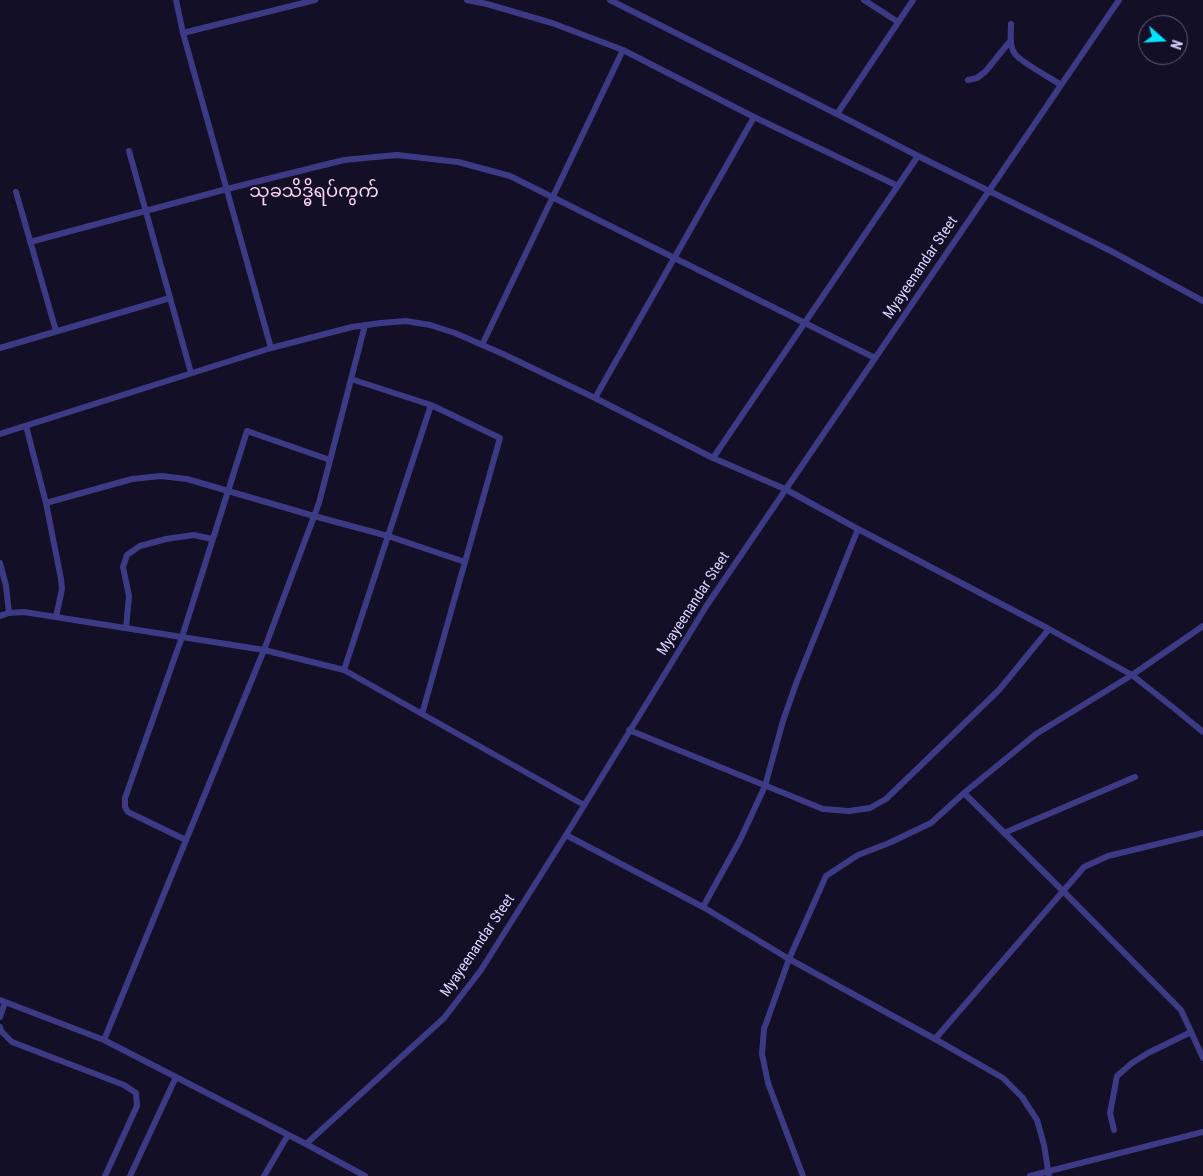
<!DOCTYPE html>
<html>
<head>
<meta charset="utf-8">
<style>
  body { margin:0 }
  #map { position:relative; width:1203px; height:1176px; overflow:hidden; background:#130f26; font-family:"Roboto Condensed",sans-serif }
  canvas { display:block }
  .north { position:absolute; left:1138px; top:15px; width:50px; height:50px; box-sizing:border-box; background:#130f26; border:1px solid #625e7d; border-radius:50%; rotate:109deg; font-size:14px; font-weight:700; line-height:20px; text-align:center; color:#d9d4ff }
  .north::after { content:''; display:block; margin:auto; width:18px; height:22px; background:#00e5ff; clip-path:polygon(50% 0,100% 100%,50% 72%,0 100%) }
</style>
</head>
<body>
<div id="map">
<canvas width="1203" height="1176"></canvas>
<div class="north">N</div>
</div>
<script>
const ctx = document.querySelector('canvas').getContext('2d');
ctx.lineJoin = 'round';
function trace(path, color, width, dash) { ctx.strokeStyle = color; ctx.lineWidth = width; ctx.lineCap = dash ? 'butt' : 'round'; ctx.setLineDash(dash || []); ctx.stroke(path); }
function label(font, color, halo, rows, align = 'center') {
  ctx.font = font + ' "Roboto Condensed","Noto Sans Myanmar",sans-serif'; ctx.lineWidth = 4; ctx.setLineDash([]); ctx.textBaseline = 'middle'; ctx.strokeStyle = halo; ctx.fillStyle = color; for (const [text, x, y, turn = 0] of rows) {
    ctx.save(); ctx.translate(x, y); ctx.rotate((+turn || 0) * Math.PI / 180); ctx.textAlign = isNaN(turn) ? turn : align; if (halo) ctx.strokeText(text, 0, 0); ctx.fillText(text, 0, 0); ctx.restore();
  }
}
const minor = new Path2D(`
  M176,0l7,33 88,315
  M467,0l20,4 65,19 71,27 131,67 144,69
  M610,0l227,114 81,42 193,95 92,50
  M864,0l34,22
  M1011,24c0,10 -2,22 4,30 7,9 36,24 46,31
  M183,33l132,-33
  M968,80l9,-2 8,-6 26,-32
  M837,114l76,-114
  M129,151l62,222
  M16,192l40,139
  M30,242l197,-53 117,-29 53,-5 61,7 52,14 365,182
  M482,345l141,-295
  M0,348l170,-50
  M351,379l80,26 69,33 -78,276
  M595,398l159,-281
  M26,426l20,77 15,76 1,10 -6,28
  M0,434l271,-86 81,-21 29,-4 25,-2 24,4 25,8 48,21 92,44 118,60 72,31 73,40 191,100 83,46 43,34 28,23
  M713,458l205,-302
  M46,503l86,-24 29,-3 26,3 127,37 74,20 77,26
  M0,563l6,23 3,27
  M0,616l9,-3 15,-1 240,38 80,20 240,135
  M126,628l3,-32 -6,-29 4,-12 13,-9 26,-7 28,-4 18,4
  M344,670l87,-265
  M629,730l194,79 26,2 21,-3 16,-9 113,-109 50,-61
  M964,793l99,98 118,119 22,48
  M1004,833l131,-56
  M566,835l137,72 86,52 146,80 68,39 19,19 15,23 7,25 5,31
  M186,840l-58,-28 -3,-5v-9l57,-161 65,-206 83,29
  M703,907l37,-67 25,-54 18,-65 14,-40 61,-152
  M0,1000l104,40 202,104
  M0,1017l5,-15
  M0,1027l1,4 11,11 112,43 12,8 1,13 -32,70
  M935,1039l149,-172 24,-11 95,-23
  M104,1040l160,-390 55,-147 46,-178
  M1114,1130l-4,-17 7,-37 15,-13 16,-10 43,-21
  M130,1176l46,-99
  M264,1176l24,-41
  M365,1176l-59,-32 138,-126 37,-48 85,-135 141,-230 412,-605
  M803,1176l-35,-93 -6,-29 2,-25 25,-70 37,-83 32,-21 31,-12 42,-20 33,-30 72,-59 96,-59 71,-49
  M1030,1176l173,-44`);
const streetNames = [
  ["Myayeenandar Steet",921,268,-56],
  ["Myayeenandar Steet",694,604,-57],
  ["Myayeenandar Steet",478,946,-56]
];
const quarterNames = [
  ["သုခသိဒ္ဓိရပ်ကွက်",314,192]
];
trace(minor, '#3d3a85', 6);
label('15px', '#d9d4ff', '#130f26', streetNames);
label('18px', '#ffd6f0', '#130f26', quarterNames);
</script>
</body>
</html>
